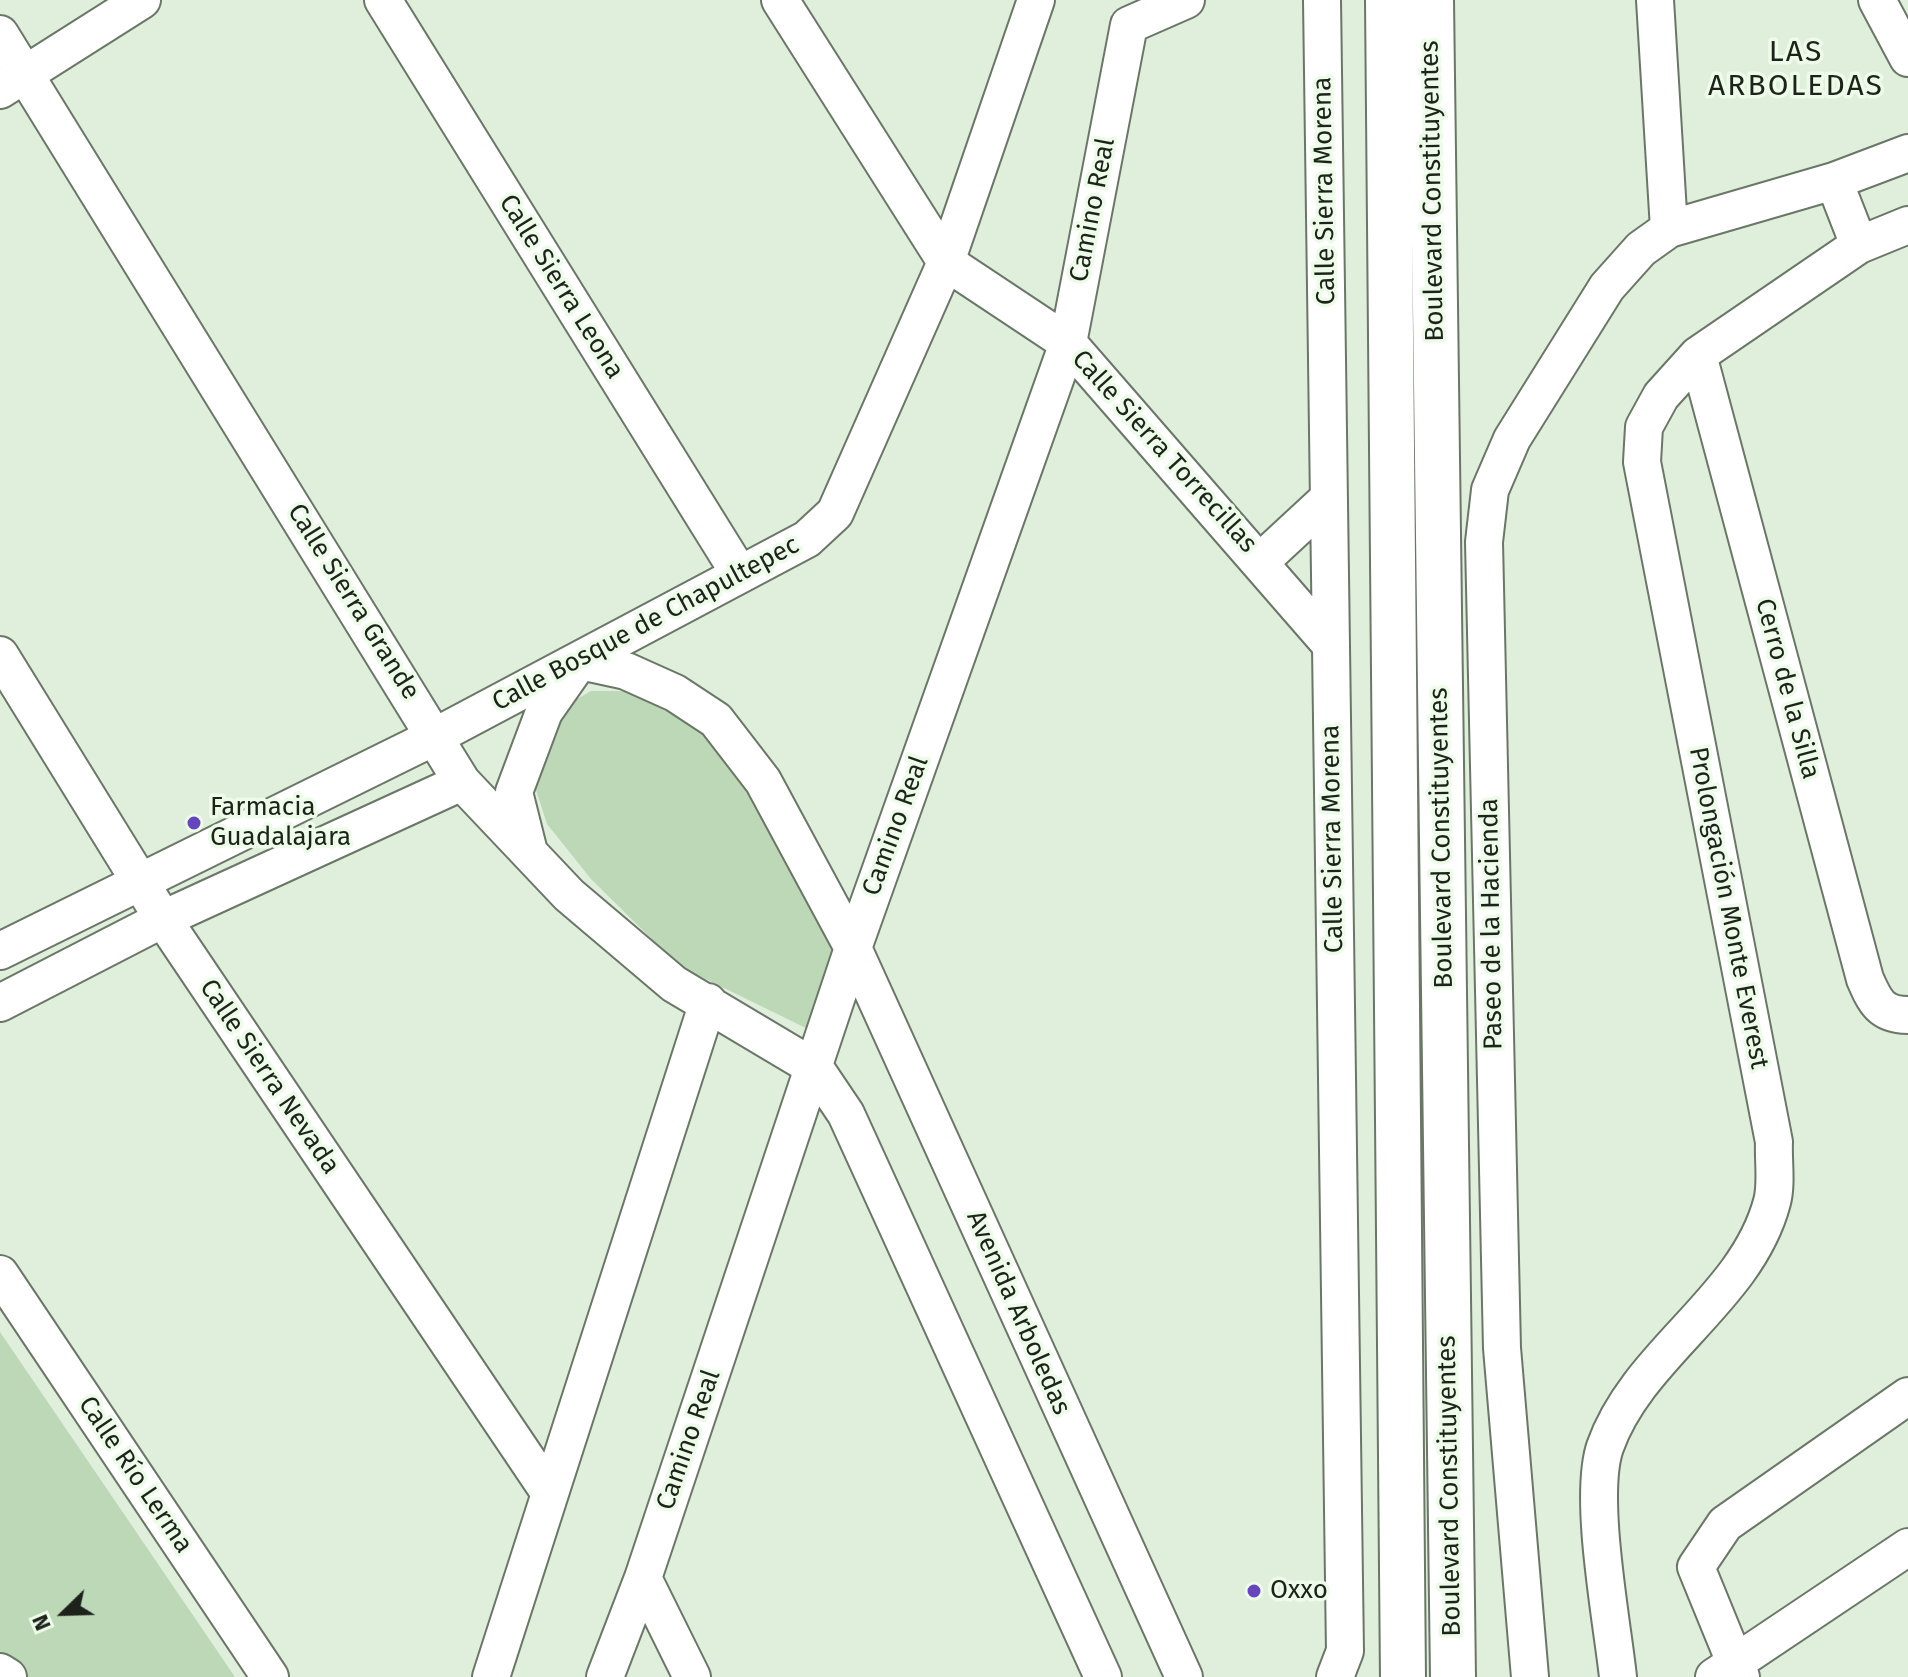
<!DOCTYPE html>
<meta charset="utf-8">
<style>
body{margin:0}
#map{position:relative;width:1908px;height:1677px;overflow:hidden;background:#dfefdc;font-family:"Fira Sans",sans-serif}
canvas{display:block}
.north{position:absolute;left:24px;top:1573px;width:80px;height:80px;-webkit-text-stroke:6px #edfce9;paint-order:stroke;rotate:247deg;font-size:22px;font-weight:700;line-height:32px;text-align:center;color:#1d221b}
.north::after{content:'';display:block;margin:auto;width:28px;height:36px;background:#1d221b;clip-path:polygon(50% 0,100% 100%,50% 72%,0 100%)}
</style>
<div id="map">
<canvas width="1908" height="1677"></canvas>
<div class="north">N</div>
</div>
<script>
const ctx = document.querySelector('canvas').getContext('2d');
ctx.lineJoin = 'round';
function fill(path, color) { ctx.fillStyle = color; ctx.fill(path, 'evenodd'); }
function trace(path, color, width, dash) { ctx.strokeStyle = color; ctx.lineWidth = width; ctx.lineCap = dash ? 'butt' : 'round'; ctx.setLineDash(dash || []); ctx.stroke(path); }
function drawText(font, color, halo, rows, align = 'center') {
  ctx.font = font + ' "Fira Sans",sans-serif'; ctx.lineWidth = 7; ctx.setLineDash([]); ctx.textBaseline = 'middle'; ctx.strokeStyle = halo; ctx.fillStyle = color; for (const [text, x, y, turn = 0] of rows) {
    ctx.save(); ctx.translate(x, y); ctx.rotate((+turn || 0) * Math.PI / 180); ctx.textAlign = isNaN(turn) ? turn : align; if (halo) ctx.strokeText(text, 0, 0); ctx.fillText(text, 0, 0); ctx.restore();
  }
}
const green = new Path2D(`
 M 591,691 C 617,691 647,689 670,702 C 726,732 803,875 840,933 L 810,1030 L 679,966 L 591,879 L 547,824 L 535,787 L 563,707 Z
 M 0,1332 L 235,1677 L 0,1677 Z`);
const minor = new Path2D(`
 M 383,0 L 739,573
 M 780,0 L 946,262 L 1068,343 L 1330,644
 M 1322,0 L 1345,1651 L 1335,1677
 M 1655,0 L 1669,229
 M 1877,0 L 1908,58
 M 0,34 L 462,782 L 569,895 L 674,984 L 815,1068 L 846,1114 L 1103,1677
 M 0,90 L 142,0
 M 1834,181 L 1859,245
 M 1698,355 L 1865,979 C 1875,1002 1881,1015 1908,1015
 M 1261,561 L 1329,498
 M 0,655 L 163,919 L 549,1492
 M 580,661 L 626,671 L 675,693 L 716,720 L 763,781 L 853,948 L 1184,1677
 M 529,852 L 514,792 L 544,712 L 577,665
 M 0,951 L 436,736 L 807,539 L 835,513 L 946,262 L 1036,0
 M 0,1003 L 163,919 L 462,782
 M 0,1274 L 270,1677
 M 643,1578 L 692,1677
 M 0,1672 L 8,1677
 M 491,1677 L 708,1002
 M 605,1677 L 643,1578 L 853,948 L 1068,343 L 1129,25 L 1186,0
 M 1530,1677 L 1502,1348 L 1484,542 L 1490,490 L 1512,439 L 1607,287 L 1641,249 L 1669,229 L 1834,181 L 1908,153
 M 1618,1677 C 1612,1621 1588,1497 1605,1447 C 1638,1353 1746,1300 1772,1202 C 1777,1184 1773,1160 1774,1142 L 1642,462 L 1644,427 L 1661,396 L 1698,355 L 1859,245 L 1908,225
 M 1714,1677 L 1908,1547
 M 1741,1677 L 1696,1567 L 1725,1524 L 1908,1396`);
const highway = new Path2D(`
 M 1388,0 L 1403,1677
 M 1431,0 L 1453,1677`);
const markers = [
 [194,823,8,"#6546bf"],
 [1254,1591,8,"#6546bf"]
];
const streetNames = [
 ["Calle Sierra Morena",1325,191,-91],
 ["Boulevard Constituyentes",1433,191,-91],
 ["Camino Real",1093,210,-79],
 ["Calle Sierra Leona",561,287,58],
 ["Calle Sierra Torrecillas",1164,452,48],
 ["Calle Sierra Grande",353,602,58],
 ["Calle Bosque de Chapultepec",646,624,-28],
 ["Cerro de la Silla",1787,689,75],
 ["Camino Real",896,826,-70],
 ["Boulevard Constituyentes",1442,838,-91],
 ["Calle Sierra Morena",1333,839,-91],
 ["Prolongación Monte Everest",1728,908,79],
 ["Paseo de la Hacienda",1492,924,-91],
 ["Calle Sierra Nevada",269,1077,56],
 ["Avenida Arboledas",1018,1313,66],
 ["Camino Real",689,1440,-71],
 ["Calle Río Lerma",135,1475,56],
 ["Boulevard Constituyentes",1450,1486,-91]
];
const poiNames = [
 ["Farmacia",210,808],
 ["Guadalajara",210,838],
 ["Oxxo",1270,1591]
];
const quarterNames = [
 ["LAS",1796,53],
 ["ARBOLEDAS",1796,87]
];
fill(green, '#bcd8b6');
trace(minor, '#6a7767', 40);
trace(highway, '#6a7767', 48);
trace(minor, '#fff', 36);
trace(highway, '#fff', 44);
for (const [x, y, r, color] of markers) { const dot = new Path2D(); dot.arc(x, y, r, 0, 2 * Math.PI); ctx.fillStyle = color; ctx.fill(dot); trace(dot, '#edfce9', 3); }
drawText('26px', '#1d221b', '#edfce9', streetNames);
drawText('26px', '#1d221b', '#edfce9', poiNames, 'left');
ctx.letterSpacing = '2px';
drawText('30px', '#1d221b', '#edfce9', quarterNames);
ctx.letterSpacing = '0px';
</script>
